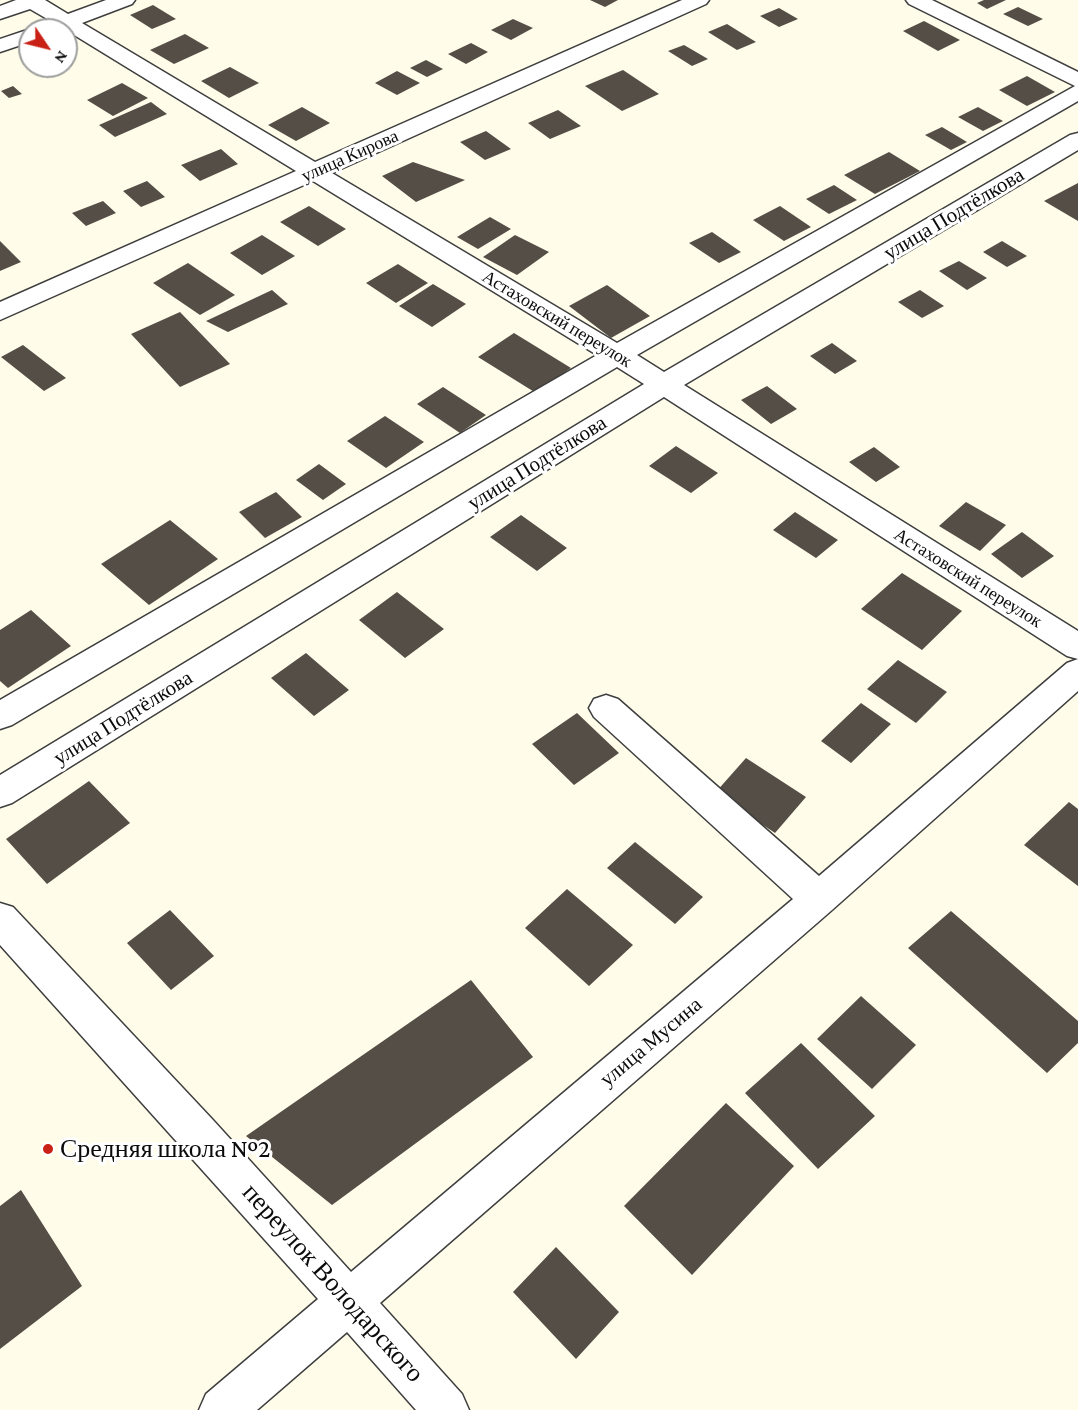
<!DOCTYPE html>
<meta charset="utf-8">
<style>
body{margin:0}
#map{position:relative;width:1078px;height:1410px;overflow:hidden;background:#fffdea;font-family:"Crimson Pro",serif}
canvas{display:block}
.north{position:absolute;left:18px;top:18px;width:60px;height:60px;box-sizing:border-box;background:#fff;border:2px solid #9d9d9d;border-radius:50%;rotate:125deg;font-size:16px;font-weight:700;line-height:24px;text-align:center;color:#0b0b0b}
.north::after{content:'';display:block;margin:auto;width:21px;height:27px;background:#c92116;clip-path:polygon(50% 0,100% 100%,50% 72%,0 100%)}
</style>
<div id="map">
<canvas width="1078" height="1410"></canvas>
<div class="north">N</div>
</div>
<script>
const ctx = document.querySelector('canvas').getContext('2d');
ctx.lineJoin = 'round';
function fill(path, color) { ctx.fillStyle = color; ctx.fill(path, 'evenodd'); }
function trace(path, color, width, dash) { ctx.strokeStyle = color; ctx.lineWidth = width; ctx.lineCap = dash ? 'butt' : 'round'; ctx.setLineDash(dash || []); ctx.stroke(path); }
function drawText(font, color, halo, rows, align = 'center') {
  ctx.font = font + ' "Crimson Pro",serif'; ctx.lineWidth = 6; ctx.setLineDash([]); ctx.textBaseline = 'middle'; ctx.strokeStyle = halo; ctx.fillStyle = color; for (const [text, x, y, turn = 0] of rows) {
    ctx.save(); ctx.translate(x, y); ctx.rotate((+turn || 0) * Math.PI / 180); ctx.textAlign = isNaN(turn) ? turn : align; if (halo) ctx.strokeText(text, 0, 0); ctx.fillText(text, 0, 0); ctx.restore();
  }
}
const building = new Path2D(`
 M 590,0 L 618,0 L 605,7 Z
 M 984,0 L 1006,0 L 987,9 L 977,3 Z
 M 153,5 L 176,19 L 152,29 L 130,15 Z
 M 1018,7 L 1043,19 L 1028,26 L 1003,14 Z
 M 779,8 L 798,19 L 779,27 L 760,16 Z
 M 513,19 L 533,28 L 511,40 L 491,30 Z
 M 924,21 L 960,40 L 938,51 L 903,31 Z
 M 727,24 L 756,42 L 737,50 L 708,32 Z
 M 185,34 L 209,48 L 174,64 L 150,50 Z
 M 471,43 L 488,52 L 466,64 L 448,54 Z
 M 684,45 L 708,59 L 692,66 L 668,51 Z
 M 426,60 L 443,69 L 427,77 L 410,68 Z
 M 230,67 L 259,83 L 229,98 L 201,81 Z
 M 623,70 L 659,94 L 622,111 L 585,86 Z
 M 397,71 L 420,83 L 397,95 L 375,83 Z
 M 1027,76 L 1055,92 L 1027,106 L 999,90 Z
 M 122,83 L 148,98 L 113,116 L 87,100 Z
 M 13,86 L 22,94 L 9,98 L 1,91 Z
 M 151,102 L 167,114 L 115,137 L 99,125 Z
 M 302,107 L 330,123 L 296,141 L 268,125 Z
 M 978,107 L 1003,121 L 983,131 L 958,117 Z
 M 558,110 L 581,126 L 550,139 L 528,123 Z
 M 942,127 L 967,142 L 951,150 L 925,135 Z
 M 486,131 L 511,149 L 485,160 L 460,142 Z
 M 221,149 L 238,164 L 200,181 L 181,165 Z
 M 889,152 L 920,171 L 875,194 L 844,175 Z
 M 413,162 L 465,180 L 416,202 L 382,176 Z
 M 147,181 L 165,197 L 141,207 L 123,191 Z
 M 1078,183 L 1078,221 L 1044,201 Z
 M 834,185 L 857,200 L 829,214 L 806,199 Z
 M 103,201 L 116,213 L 86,226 L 72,213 Z
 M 309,206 L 346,229 L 318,246 L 280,222 Z
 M 780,206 L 811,227 L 784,241 L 753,220 Z
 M 490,217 L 511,229 L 478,249 L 457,237 Z
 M 712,232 L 741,252 L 719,263 L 689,243 Z
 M 262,235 L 295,256 L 262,275 L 230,253 Z
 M 515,235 L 549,252 L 517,275 L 483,257 Z
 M 0,241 L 21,262 L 0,271 Z
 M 1002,241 L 1027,256 L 1007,267 L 983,252 Z
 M 959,261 L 987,278 L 967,290 L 939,271 Z
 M 188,263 L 235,295 L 200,315 L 153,283 Z
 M 398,264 L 428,283 L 396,303 L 366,283 Z
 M 433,284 L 466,304 L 432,327 L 399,306 Z
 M 607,285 L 650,316 L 611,338 L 569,306 Z
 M 272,290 L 288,304 L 228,332 L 206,321 Z
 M 920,290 L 944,306 L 922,318 L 898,302 Z
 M 180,312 L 230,364 L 180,387 L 131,334 Z
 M 514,333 L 571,368 L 536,393 L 478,357 Z
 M 832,343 L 857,361 L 835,374 L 810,356 Z
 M 23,345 L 66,378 L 44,391 L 1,357 Z
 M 767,386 L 797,409 L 771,424 L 741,400 Z
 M 443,387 L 486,415 L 460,433 L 417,404 Z
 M 385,416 L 424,442 L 386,468 L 347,441 Z
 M 676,446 L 718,473 L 691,493 L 649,466 Z
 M 874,447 L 900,467 L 876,482 L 849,462 Z
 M 319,464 L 346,484 L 323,500 L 296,480 Z
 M 276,492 L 302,517 L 265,538 L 239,512 Z
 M 966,502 L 1006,525 L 980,551 L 939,526 Z
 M 795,512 L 838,540 L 816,558 L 773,530 Z
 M 521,515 L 567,548 L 537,571 L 490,537 Z
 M 170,520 L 218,559 L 149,605 L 101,564 Z
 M 1022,532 L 1054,556 L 1022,578 L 991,554 Z
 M 902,573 L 962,611 L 922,650 L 861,609 Z
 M 397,592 L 444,629 L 405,658 L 359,620 Z
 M 31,610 L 71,646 L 8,688 L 0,681 L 0,630 Z
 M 306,653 L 349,690 L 314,716 L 271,678 Z
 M 898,660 L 947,692 L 916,723 L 867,689 Z
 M 861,703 L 891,724 L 851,763 L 821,741 Z
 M 577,713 L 619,753 L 574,785 L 532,744 Z
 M 746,758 L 806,797 L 775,833 L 715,793 Z
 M 89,781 L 130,823 L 47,884 L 6,839 Z
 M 1069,802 L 1078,809 L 1078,886 L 1024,845 Z
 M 635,842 L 703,897 L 675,924 L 607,868 Z
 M 567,889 L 633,945 L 589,986 L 525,928 Z
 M 170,910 L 214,956 L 171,990 L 127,943 Z
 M 951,911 L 1078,1021 L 1078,1043 L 1047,1073 L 908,948 Z
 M 471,980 L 533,1057 L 332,1205 L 246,1136 Z
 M 861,996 L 916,1045 L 872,1089 L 817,1039 Z
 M 801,1043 L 875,1116 L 818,1169 L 745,1093 Z
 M 726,1103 L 794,1166 L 692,1275 L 624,1206 Z
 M 21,1190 L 82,1286 L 0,1349 L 0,1206 Z
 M 556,1247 L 619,1312 L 576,1359 L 513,1292 Z`);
const minor = new Path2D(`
 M 16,0 L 45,0 L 68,14 L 106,0 L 135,0 L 132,4 L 82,23 L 315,162 L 682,0 L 709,0 L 706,4 L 332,173 L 617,343 L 1075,86 L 909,4 L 906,0 L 932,0 L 1078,72 L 1078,101 L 637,355 L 664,372 L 1070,135 L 1078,133 L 1078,150 L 684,385 L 1078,631 L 1078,691 L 832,910 L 380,1303 L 462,1394 L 469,1410 L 416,1410 L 347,1332 L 257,1410 L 199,1410 L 206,1394 L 318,1299 L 0,945 L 0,903 L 13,907 L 213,1120 L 351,1272 L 793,899 L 594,717 L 589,708 L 594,699 L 606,695 L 618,699 L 819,876 L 1067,663 L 1078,659 L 1067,656 L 664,397 L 12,803 L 0,807 L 0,775 L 644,384 L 617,367 L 12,725 L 0,729 L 0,700 L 597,355 L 313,181 L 0,320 L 0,302 L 296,171 L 66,30 L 43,30 L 40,27 L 49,20 L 30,9 L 0,19 L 0,6 Z
 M 30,29 L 36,30 L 30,30 L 30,42 L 0,52 L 0,39 Z`);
const markers = [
 [48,1149,6,"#c92116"]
];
const farStreetnames = [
 ["улица Кирова",350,156,-24],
 ["Астаховский переулок",557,319,31],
 ["Астаховский переулок",968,578,32]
];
const streetNames = [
 ["улица Подтёлкова",954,214,-31],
 ["улица Подтёлкова",537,463,-32],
 ["улица Подтёлкова",123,718,-32],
 ["улица Мусина",651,1042,-40]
];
const nearPoinames = [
 ["Средняя школа №2",60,1149]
];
const nearStreetnames = [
 ["переулок Володарского",333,1283,48]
];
fill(building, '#554e47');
trace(minor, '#3e3e3e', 3);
fill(minor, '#fff');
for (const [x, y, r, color] of markers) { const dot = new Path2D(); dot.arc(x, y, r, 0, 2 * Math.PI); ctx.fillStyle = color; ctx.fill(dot); trace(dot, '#fff', 2); }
drawText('18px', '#0b0b0b', '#fff', farStreetnames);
drawText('21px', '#0b0b0b', '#fff', streetNames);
drawText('26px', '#0b0b0b', '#fff', nearPoinames, 'left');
drawText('26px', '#0b0b0b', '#fff', nearStreetnames);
</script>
